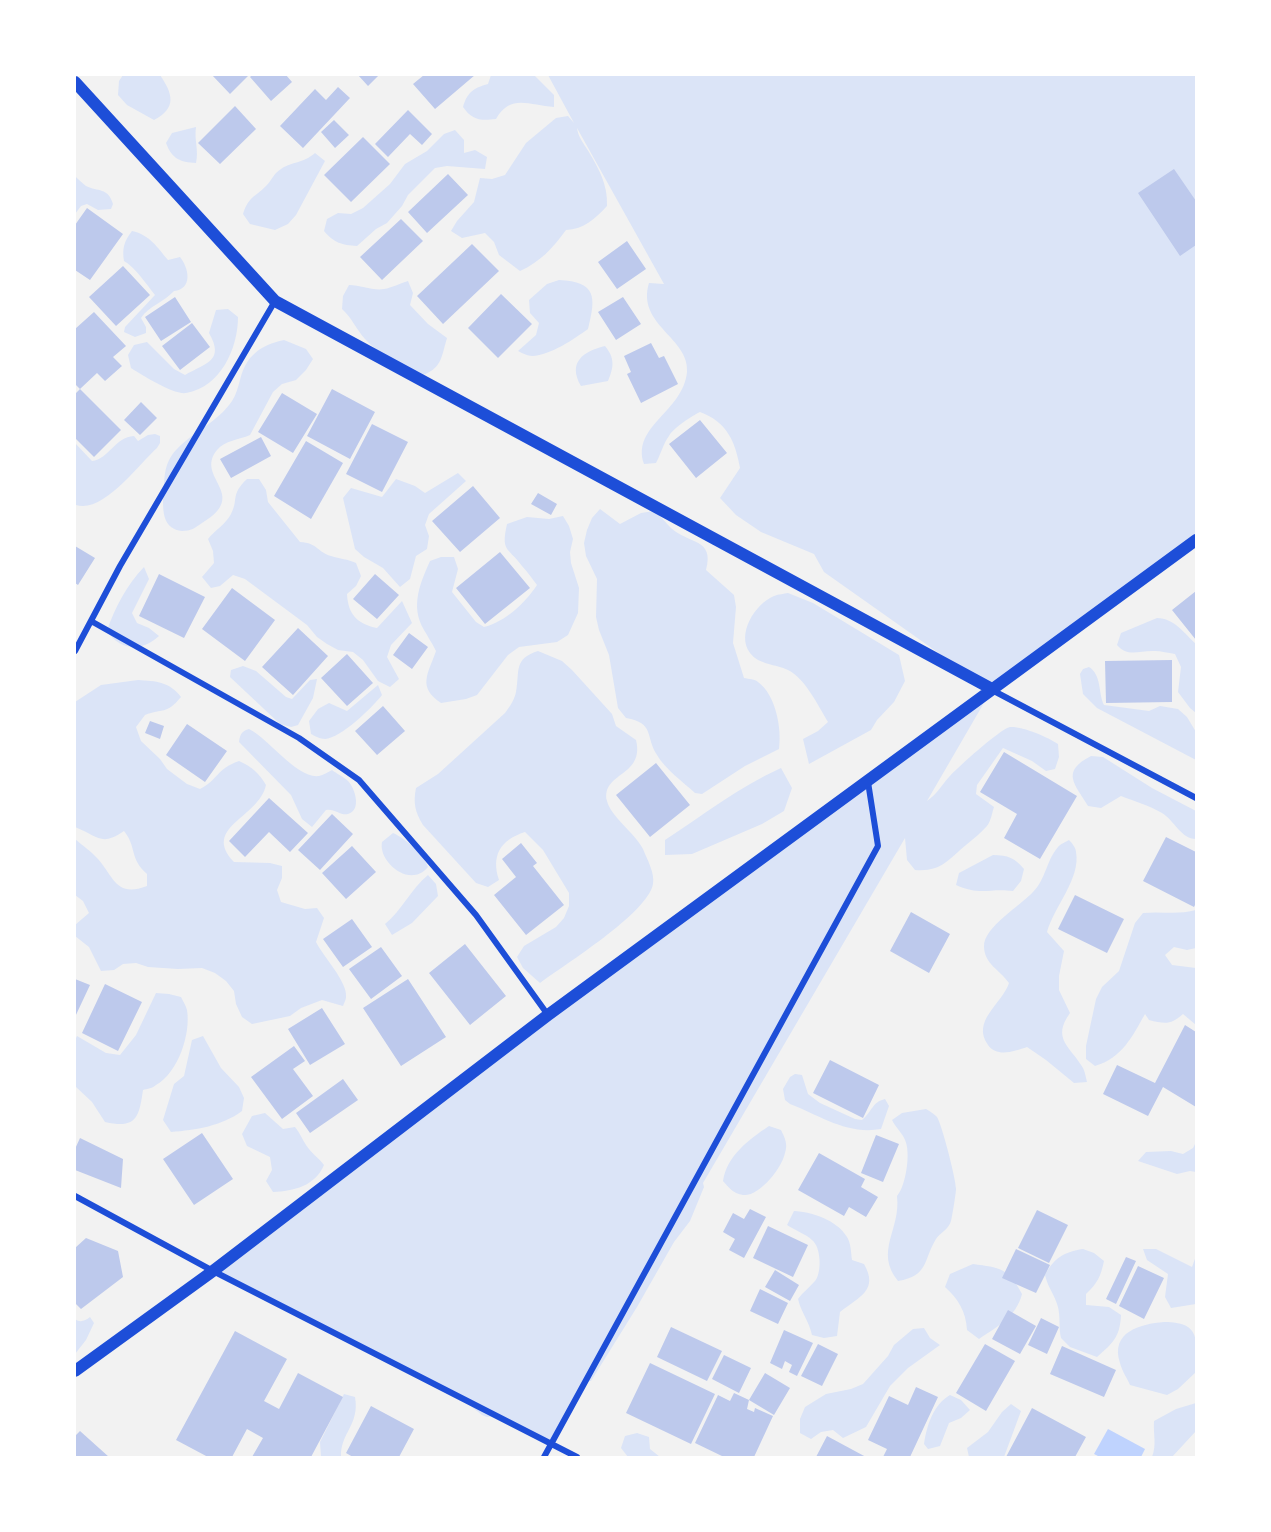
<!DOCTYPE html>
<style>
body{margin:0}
#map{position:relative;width:1271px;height:1532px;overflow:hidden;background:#f2f2f2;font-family:"Fira Sans Condensed",sans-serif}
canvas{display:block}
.frame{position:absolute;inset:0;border:76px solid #fff;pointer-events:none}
</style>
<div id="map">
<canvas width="1271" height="1532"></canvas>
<div class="frame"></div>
</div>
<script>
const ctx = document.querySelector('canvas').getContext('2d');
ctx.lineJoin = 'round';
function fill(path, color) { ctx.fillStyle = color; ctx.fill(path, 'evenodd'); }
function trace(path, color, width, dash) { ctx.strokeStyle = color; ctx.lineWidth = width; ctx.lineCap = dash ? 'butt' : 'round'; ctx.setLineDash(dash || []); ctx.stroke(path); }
const green = new Path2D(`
 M 123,75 L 160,75 C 173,94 177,108 154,120 L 127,105 L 118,95 L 119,81 Z
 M 491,75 L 534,75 L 554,95 L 554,107 C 530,106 511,93 496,119 C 480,121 472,120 463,107 C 467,93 473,88 488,84 Z
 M 548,75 L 1196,75 L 1196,540 L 992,689 L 927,801 C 936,795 941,786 949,777 C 957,768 1000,729 1010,727 C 1022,726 1048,737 1058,744 L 1059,757 L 1055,769 L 1046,771 L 1032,761 L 1003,748 L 977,785 L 976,794 L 994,807 C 992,813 991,821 987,826 C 981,833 973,839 966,845 C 948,860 941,872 915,870 L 907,860 L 905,838 L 703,1183 L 704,1187 L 690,1221 L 674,1242 L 637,1307 L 591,1381 L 587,1381 L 551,1443 L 498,1416 L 487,1417 L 482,1415 L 463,1400 L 213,1271 L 991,690 L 824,572 L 814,554 L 761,532 L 736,515 L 720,498 L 740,468 C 735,441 727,422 700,412 C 692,416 673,428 669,436 C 663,444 661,454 656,463 L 644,464 C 631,426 683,412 687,372 C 690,338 636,325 649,283 L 664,284 L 577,128 C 578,136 582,141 587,149 C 598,167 608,184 607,206 C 595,219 584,229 566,230 C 553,248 540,262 520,271 L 499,255 L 494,242 L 485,233 L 462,238 L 451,231 L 457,221 L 474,202 L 480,178 L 492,179 L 505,175 L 526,143 L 556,118 L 568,116 L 574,123 Z
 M 196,127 C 194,140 199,150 196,163 C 180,162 172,159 166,143 L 172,133 Z
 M 455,130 L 464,140 L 464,153 L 475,150 L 487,157 L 485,169 L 447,166 L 435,168 L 408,195 L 402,206 L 387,223 L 376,229 L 357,246 C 342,245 334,243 324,231 L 327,219 L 338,213 L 351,214 L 363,208 L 390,184 L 405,164 L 427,151 L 444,134 Z
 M 315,153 L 325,161 L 296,215 L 288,224 L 275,230 L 250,224 L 243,214 C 249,196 254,198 266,186 C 272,180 274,173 281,169 C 293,161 302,164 315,153 Z
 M 75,176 C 78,179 82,183 86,186 C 98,192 108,187 113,204 L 111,209 L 98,210 L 87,204 L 81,206 L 75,214 Z
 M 132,231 C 150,235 157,247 168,260 L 180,257 C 189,268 193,289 174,291 C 164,302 149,306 141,318 L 146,327 L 146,333 L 135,337 L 124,332 L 125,327 L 155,295 C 147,285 135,267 124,261 C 122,249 124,241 132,231 Z
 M 559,280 C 597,282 596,297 588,329 C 574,339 551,355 532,356 C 528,356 522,353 518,351 L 536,335 L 539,323 L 530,313 L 529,300 L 547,284 Z
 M 408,281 L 413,293 L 410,305 L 428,324 L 447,338 C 441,358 442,369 420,376 C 402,364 379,355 365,339 C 356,329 352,318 342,309 L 343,296 L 349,285 C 361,285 373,291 384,289 C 392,288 400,283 408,281 Z
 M 228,309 L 238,317 C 238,348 221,387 186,393 C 174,395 142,375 131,368 L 128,355 L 134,345 L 147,342 L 174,369 L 185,375 C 206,363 225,361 209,333 L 216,310 Z
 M 284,340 L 306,349 L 313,359 L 306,370 L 296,380 L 282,384 L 273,392 L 250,435 C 239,440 225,440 217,450 C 194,478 251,494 202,523 C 195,528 191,531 182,531 C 164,529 163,514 163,500 C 165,481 162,464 177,449 C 194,431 218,422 232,401 C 236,395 238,387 240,380 C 246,356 260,345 284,340 Z
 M 605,346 C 615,358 614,367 608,381 L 581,386 C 567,362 584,351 605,346 Z
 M 155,434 L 160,436 L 160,443 L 157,448 C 139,464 103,514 76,505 L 75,443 L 92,461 C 109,459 115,437 134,436 L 138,441 L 148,435 Z
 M 458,473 L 466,481 L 429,514 L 425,525 L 429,536 L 427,549 L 416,556 L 410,579 L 400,587 L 383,568 L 364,557 L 355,549 L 343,498 L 351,488 L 382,497 L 396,479 L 415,486 L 425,493 Z
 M 247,479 L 259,479 L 266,490 L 268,502 L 300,542 C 318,543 317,552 331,556 C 340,559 348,559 356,563 L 361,576 L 356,586 L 347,594 C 348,614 357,624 377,628 L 402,601 L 412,623 L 391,645 L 387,657 L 399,679 L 390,687 L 378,681 L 363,660 L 353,652 L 338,650 L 327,644 L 317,637 L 307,625 L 245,579 L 233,575 L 220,586 L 211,588 L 202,577 L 214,563 L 213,551 L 208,539 C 215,530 226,524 231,514 C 239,499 230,495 247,479 Z
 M 600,509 L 620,524 L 641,513 L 654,511 C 661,516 665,522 671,528 C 688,544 715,538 706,570 L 734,595 L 736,607 L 733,643 L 744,678 C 749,679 755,679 758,682 C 776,695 782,729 779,749 L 745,766 L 702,794 L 695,793 C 683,782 665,769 657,755 C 645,736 655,723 626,718 L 618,708 L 609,655 L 599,630 L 596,617 L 597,579 L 586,556 L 584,543 L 587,530 L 592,518 Z
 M 563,516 L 569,526 L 573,539 L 570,552 L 571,563 L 579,588 L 578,613 L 568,635 L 557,642 L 519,647 L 508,655 L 477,695 L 466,699 L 441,703 C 417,687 428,674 436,651 C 432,643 428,637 424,630 C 410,606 420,584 430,561 L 441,557 L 454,557 L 458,569 L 452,592 L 476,622 L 484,627 C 505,622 525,603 537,585 C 532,579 528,572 522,566 C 507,546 501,552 507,524 L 527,517 L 549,519 Z
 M 144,567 L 149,579 L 132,613 L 137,623 L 149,628 L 159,636 C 142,652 120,651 107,631 C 114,609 128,583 144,567 Z
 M 788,593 L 813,603 L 899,655 L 905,681 L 894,702 L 877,720 L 871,730 L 809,764 L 803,739 L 818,731 L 828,722 C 819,707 805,678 788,670 C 776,664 759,665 750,653 C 736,634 755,604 774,596 C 779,594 784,594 788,593 Z
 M 1157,618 C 1174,618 1185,634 1196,644 L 1196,713 L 1190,708 L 1178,692 L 1181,667 L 1175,654 C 1168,653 1161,651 1155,651 C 1140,650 1128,658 1117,645 L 1121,633 Z
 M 538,651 L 562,661 L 572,670 L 612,714 L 616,726 L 636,740 C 645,777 601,772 607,801 C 611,817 635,833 643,849 C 647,859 655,873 653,884 C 648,913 564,965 540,983 L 523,968 L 517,957 L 524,946 L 556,927 L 564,918 L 569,906 L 569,893 L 563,883 L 543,850 L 525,832 C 500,840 491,856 499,880 L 488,887 L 476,883 L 423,825 C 415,812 413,803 416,788 L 438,774 L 505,713 C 510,706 514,701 516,692 C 520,671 513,659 538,651 Z
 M 243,666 L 256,671 L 286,697 L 292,699 L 310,680 L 317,679 L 313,698 L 298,725 L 291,727 L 280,724 L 230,677 L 231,670 Z
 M 1089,667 C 1102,675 1098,693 1104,705 L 1149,711 L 1160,706 L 1178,709 L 1187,717 L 1196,732 L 1196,760 L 1097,708 L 1083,694 L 1080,674 L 1083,669 Z
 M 138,680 C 156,681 170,682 181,697 C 166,715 163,708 145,715 L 136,727 L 141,741 L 160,759 L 167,769 L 187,784 L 200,789 C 218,780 216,769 239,761 C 252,767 259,773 266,785 C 259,818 201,827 234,862 L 270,863 L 282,866 L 282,878 L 277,890 L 281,902 L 305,909 L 317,908 L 324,918 L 316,942 C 322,955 348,982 346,997 C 346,1000 344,1003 343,1006 L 322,1000 L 301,1008 L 290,1016 L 252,1024 L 242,1017 L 236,1004 L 234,991 L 226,981 L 215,973 L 202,968 L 178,969 L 148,967 L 136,963 L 123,964 L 114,970 L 101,971 L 89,947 L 75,936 L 75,925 L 89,913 L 83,901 L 75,895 L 75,839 C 83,846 91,851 98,859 C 114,877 116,898 147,886 L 147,874 C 129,858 137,847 124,831 C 101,847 98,836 75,827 L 75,702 L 101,685 Z
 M 378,685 L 382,695 C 372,708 341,738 325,739 C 320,739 315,736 311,734 L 309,721 L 318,709 L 329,703 L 347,711 Z
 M 249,729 C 268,738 297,779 319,776 C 323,775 328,772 332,770 C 337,774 344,777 348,781 C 355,788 362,810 348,814 C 341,816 334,808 326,810 L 312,827 L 302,819 L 291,795 L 239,742 C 240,734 242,731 249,729 Z
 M 1091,756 L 1103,757 L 1152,788 L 1196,811 L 1196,839 C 1181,839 1174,820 1162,813 C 1150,806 1134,801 1121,796 L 1101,808 L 1088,806 C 1075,784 1060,772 1091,756 Z
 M 781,768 L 792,788 L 784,811 L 762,824 L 692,854 L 665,855 L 665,840 C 703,815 739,787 781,768 Z
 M 393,833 C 405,838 424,855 428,867 C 410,889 378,862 382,842 Z
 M 1069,840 C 1072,843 1076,848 1076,852 C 1081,878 1054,907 1047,932 L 1064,951 L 1059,976 L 1059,990 L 1070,1013 C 1051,1039 1071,1047 1083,1068 C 1085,1072 1086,1078 1087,1082 L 1074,1083 L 1046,1060 L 1027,1047 C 1015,1051 997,1058 988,1045 C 971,1021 1002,1004 1009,983 C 1000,970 984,964 984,946 C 984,927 1020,906 1033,892 C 1046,879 1046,861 1058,847 C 1060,844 1066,842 1069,840 Z
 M 993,855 C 1008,855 1015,858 1024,869 L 1021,881 L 1013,891 C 989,888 980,896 956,885 L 959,873 Z
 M 428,875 L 436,884 L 438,896 L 412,923 L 392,935 L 385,924 C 402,910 411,889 428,875 Z
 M 1196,910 L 1196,948 L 1187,950 L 1174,947 L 1165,955 L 1172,965 L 1196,968 L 1196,1025 L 1183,1014 C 1171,1025 1165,1024 1149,1020 L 1145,1014 C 1132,1037 1122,1058 1095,1066 L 1086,1059 L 1086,1046 L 1096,999 L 1102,987 L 1119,971 L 1135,923 L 1143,913 C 1161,911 1178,915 1196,910 Z
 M 156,993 L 169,994 L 181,997 C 183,1001 186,1006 187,1010 C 191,1034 178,1073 156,1085 C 153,1088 147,1089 143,1090 C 139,1118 136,1129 105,1122 L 92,1102 L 75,1086 L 75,1040 L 77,1036 L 106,1053 L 120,1055 L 136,1035 Z
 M 203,1036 L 221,1068 L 239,1087 L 244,1098 L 242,1111 C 222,1126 196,1130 171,1132 L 163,1120 L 174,1084 L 184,1076 L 192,1040 Z
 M 795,1074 L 802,1075 L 808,1094 L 820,1103 L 855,1119 L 862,1120 C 872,1112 872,1102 885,1099 L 889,1106 L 881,1129 C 847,1135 821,1116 790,1104 L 785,1100 L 783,1089 L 790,1077 Z
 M 926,1109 C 930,1111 934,1114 937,1117 C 942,1125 956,1179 956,1189 C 956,1193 952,1218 951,1221 C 949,1229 940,1233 936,1239 C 923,1260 929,1276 898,1281 C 874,1251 901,1230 897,1196 C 906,1186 911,1152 905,1140 C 903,1134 896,1128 892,1120 L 902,1113 Z
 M 265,1113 L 283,1129 L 295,1127 C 300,1133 302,1139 306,1145 C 311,1153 319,1158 324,1165 C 315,1186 294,1191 273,1192 L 266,1181 L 272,1170 L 270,1157 L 247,1146 L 242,1134 L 252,1116 Z
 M 769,1126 L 781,1130 C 785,1138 788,1144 785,1153 C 782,1168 759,1197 743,1195 C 734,1194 728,1187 723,1181 C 727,1156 748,1140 769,1126 Z
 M 1196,1142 L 1196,1172 L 1190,1171 L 1177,1174 L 1138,1161 L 1146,1152 L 1171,1151 L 1183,1154 L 1193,1148 Z
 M 794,1211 C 812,1212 837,1220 847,1237 C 851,1243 851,1253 852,1260 L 864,1264 C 879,1290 859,1297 840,1312 L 837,1336 L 824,1338 L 812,1335 C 809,1321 801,1312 798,1299 C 803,1292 810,1287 815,1281 C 822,1272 821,1247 812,1240 C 806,1234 794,1230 787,1225 Z
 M 1083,1249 L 1094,1253 L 1104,1261 C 1101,1276 1097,1284 1086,1294 L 1086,1305 L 1109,1307 L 1121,1315 C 1120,1337 1113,1343 1097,1357 L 1070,1347 L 1061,1338 C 1059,1329 1060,1321 1059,1313 C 1058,1299 1048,1289 1045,1275 C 1054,1258 1064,1252 1083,1249 Z
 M 1143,1249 L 1156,1249 L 1192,1267 L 1196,1256 L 1196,1304 L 1171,1308 L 1165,1297 L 1168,1274 L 1147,1260 Z
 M 973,1264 C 1000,1268 1008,1267 1022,1294 C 1016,1317 998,1326 979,1339 L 967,1330 C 966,1311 958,1299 945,1287 L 950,1274 Z
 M 90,1317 L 94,1323 L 86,1340 L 75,1354 L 75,1319 C 80,1323 85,1321 90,1317 Z
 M 1164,1322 C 1203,1322 1196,1342 1196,1372 L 1178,1389 L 1167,1395 L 1130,1385 C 1127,1378 1122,1371 1120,1363 C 1110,1332 1140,1324 1164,1322 Z
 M 924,1328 L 930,1338 L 940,1345 L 908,1368 L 890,1386 L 866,1427 L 843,1438 L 833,1430 L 821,1432 L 811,1439 L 800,1433 L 800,1419 L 805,1407 L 826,1394 L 851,1389 L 863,1384 L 888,1356 L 894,1345 L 913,1329 Z
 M 344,1394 L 355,1397 C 360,1425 340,1433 341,1457 L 321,1457 L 320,1442 Z
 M 950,1395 L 961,1400 L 970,1410 L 961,1418 L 949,1423 L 940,1446 L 928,1449 L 924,1444 C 927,1425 933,1405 950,1395 Z
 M 1196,1403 L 1196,1431 L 1172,1457 L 1152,1457 C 1157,1444 1153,1435 1154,1421 L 1176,1409 Z
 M 1011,1404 L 1021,1411 L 1004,1457 L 969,1457 L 967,1448 L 988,1432 L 1002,1412 Z
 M 637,1433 L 649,1437 L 650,1449 L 660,1457 L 628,1457 L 621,1448 L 625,1436 Z`);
const water = new Path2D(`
 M 1108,1429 L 1145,1449 L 1141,1457 L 1100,1457 L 1094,1454 Z`);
const building = new Path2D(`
 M 212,75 L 249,75 L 230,94 Z
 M 252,75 L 286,75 L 292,82 L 271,101 L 250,77 Z
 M 358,75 L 379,75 L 368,86 Z
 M 424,75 L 475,75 L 435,109 L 413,84 Z
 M 338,87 L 350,98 L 303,148 L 280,126 L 315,89 L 326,100 Z
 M 235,106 L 256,129 L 220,164 L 198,143 Z
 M 408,110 L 432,134 L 422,145 L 410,134 L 388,157 L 375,144 Z
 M 334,120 L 349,135 L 335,148 L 321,132 Z
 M 363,137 L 390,164 L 351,202 L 324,175 Z
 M 1174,169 L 1196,201 L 1196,245 L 1180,256 L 1138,193 Z
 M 448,174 L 468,195 L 427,233 L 408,212 Z
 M 87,208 L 123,234 L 90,280 L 75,270 L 75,225 Z
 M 401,219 L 423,241 L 382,280 L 360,257 Z
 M 627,241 L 646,269 L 617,289 L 598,262 Z
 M 472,244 L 499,271 L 443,324 L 417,296 Z
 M 123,266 L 150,295 L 116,326 L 89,297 Z
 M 501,294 L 532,324 L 498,358 L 468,328 Z
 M 175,297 L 191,322 L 161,341 L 145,317 Z
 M 623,297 L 641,324 L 616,340 L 598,312 Z
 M 94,312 L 126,346 L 113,357 L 122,366 L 105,381 L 97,373 L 80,389 L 75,384 L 75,329 Z
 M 192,323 L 210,347 L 180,370 L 162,346 Z
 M 651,343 L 659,358 L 664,356 L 678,384 L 641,403 L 627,374 L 631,372 L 624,356 Z
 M 80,389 L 121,430 L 94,457 L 75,438 L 75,394 Z
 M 332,389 L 375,412 L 350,459 L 307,436 Z
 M 282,393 L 317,414 L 293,453 L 258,432 Z
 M 141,402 L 157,418 L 140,435 L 124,420 Z
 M 700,420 L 727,453 L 696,478 L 669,444 Z
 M 372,424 L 408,442 L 382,492 L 346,474 Z
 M 261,437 L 271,456 L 231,478 L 220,459 Z
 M 306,441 L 343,463 L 311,519 L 274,496 Z
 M 473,486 L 500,518 L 460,552 L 432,521 Z
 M 538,493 L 557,504 L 551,515 L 531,504 Z
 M 75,546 L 95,558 L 78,585 L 75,583 Z
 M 500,552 L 530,588 L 485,624 L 456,588 Z
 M 159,574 L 205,597 L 184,638 L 139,616 Z
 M 375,574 L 399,595 L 377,619 L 353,599 Z
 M 232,588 L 275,620 L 245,661 L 202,629 Z
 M 1196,591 L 1196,640 L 1172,610 Z
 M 298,628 L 328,656 L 293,695 L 262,667 Z
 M 409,633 L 428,647 L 412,669 L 393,655 Z
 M 347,654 L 373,683 L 347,706 L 321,678 Z
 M 1172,660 L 1172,702 L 1106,703 L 1105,661 Z
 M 383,706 L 405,731 L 377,755 L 355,731 Z
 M 150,721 L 164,726 L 160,739 L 145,733 Z
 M 187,724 L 227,751 L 205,782 L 166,755 Z
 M 1004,752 L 1077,796 L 1040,859 L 1004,838 L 1017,814 L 980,792 Z
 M 656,763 L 690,805 L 650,837 L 616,795 Z
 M 269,798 L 308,833 L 290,852 L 269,832 L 245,857 L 229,841 Z
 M 332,814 L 353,834 L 320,870 L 298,850 Z
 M 1166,837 L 1196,852 L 1196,903 L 1194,907 L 1143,881 Z
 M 521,843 L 537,863 L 533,866 L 564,905 L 526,935 L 494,895 L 516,877 L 502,859 Z
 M 352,846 L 376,872 L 346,899 L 322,873 Z
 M 1075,895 L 1124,919 L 1107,953 L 1058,929 Z
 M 911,912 L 950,934 L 929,973 L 890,951 Z
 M 352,919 L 372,947 L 343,967 L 323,939 Z
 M 465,944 L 506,996 L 470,1025 L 429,973 Z
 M 381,947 L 402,976 L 371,999 L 349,969 Z
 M 75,979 L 90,985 L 75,1017 Z
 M 408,979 L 446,1037 L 401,1066 L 363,1008 Z
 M 105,984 L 142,1002 L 118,1051 L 82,1033 Z
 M 322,1008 L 345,1044 L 310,1065 L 288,1029 Z
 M 1185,1025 L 1196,1032 L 1196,1107 L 1163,1087 L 1148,1116 L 1103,1094 L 1117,1065 L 1155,1083 Z
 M 294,1046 L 305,1061 L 293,1069 L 313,1096 L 282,1119 L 251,1077 Z
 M 830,1060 L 879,1085 L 863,1118 L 813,1093 Z
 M 343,1079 L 358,1100 L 310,1133 L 296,1113 Z
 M 202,1133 L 233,1179 L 194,1205 L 163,1159 Z
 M 876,1135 L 899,1144 L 883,1182 L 861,1173 Z
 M 80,1138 L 123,1159 L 121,1188 L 75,1170 L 75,1149 Z
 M 819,1153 L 865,1179 L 861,1187 L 878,1197 L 866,1217 L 849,1207 L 844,1216 L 798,1190 Z
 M 750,1209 L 766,1217 L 744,1258 L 729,1250 L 735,1239 L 723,1232 L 733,1213 L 744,1219 Z
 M 1037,1210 L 1068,1225 L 1049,1263 L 1018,1248 Z
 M 768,1226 L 808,1245 L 793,1277 L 753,1258 Z
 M 86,1238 L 118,1251 L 123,1277 L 81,1309 L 75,1303 L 75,1248 Z
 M 1016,1249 L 1050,1265 L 1036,1293 L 1002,1278 Z
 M 1126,1257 L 1136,1261 L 1116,1304 L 1106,1299 Z
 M 1138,1266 L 1164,1278 L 1144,1319 L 1119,1306 Z
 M 775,1270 L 799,1285 L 790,1301 L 765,1287 Z
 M 760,1289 L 788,1303 L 778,1324 L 750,1311 Z
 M 1008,1310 L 1036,1326 L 1020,1354 L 992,1339 Z
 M 1041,1318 L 1059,1327 L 1047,1354 L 1028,1345 Z
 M 671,1327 L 722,1351 L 707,1381 L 657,1357 Z
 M 784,1330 L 813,1343 L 797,1376 L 789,1372 L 792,1365 L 785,1361 L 782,1369 L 770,1363 Z
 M 235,1331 L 287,1359 L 264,1401 L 279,1409 L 298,1373 L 343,1397 L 311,1457 L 252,1457 L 263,1438 L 247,1429 L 232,1457 L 208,1457 L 176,1440 Z
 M 818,1344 L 838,1354 L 822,1386 L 801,1376 Z
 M 985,1344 L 1015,1361 L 986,1411 L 956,1393 Z
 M 1062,1346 L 1116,1370 L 1104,1397 L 1050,1374 Z
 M 724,1355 L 751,1368 L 739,1393 L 712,1379 Z
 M 650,1363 L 715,1394 L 691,1444 L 626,1413 Z
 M 765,1373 L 790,1388 L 774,1415 L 749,1400 Z
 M 916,1387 L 938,1397 L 910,1457 L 883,1457 L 887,1449 L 868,1440 L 889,1396 L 908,1405 Z
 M 734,1393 L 749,1400 L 747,1409 L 754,1412 L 755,1408 L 773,1416 L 754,1457 L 724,1457 L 695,1443 L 718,1395 L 730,1401 Z
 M 371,1406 L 414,1429 L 399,1457 L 353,1457 L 346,1453 Z
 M 1032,1408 L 1086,1437 L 1075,1457 L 1006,1457 Z
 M 80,1431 L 109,1457 L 75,1457 L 75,1436 Z
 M 827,1436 L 866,1457 L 816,1457 Z`);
const minor = new Path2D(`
 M 91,621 L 299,738 L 359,780 L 476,915 L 548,1015
 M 75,651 L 120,566 L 275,301
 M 992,690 L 1196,798
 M 75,1196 L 213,1271 L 577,1457
 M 544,1457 L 878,846 L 868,782`);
const secondary = new Path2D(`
 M 75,82 L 275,301 L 992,689
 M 75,1371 L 213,1271 L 548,1015 L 1196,540`);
fill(green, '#dbe4f7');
fill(water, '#bfd3fe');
fill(building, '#bdc9ec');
trace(minor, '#1d4ed8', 6);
trace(secondary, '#1d4ed8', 12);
</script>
